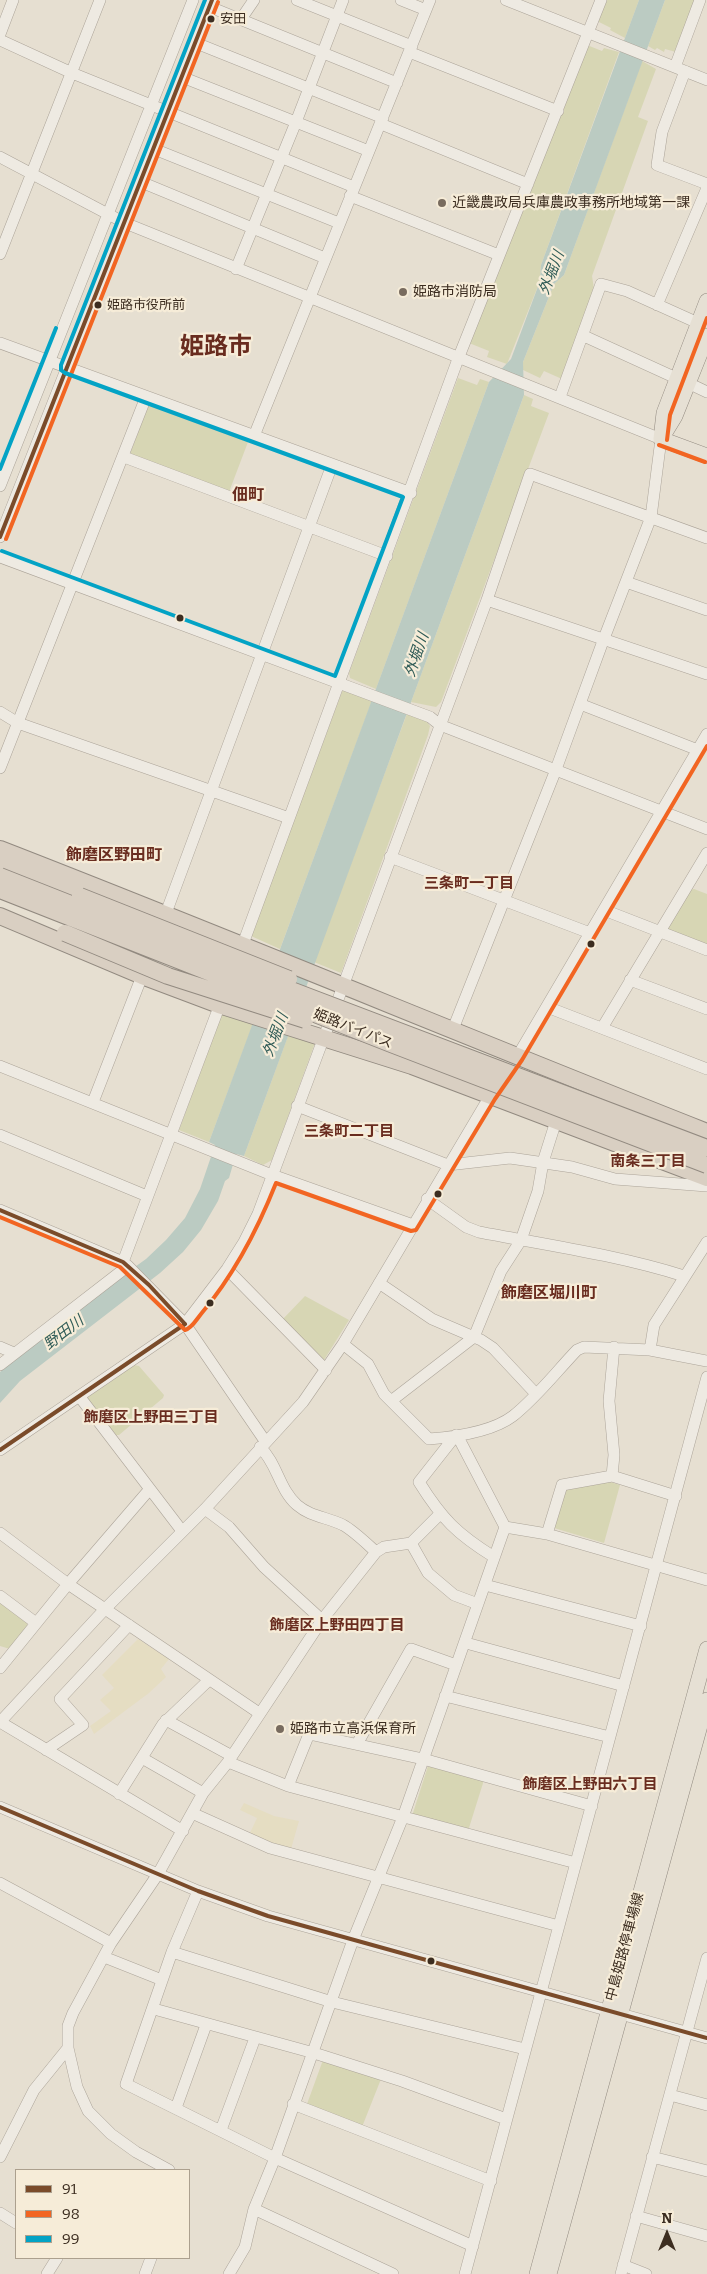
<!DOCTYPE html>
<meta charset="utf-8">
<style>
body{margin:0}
#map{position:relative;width:707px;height:2274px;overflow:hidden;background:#e6dfd1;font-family:Bitter,serif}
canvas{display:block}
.legend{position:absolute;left:15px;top:2169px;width:175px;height:90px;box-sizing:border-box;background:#f6ecd8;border:1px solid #aca08e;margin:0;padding:6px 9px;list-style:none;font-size:15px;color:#3c2d20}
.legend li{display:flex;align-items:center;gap:10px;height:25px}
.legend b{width:25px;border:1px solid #aca08e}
.north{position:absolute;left:642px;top:2209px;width:50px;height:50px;-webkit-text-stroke:4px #f6ecd8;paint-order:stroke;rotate:0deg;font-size:14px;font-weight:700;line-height:20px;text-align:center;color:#3c2d20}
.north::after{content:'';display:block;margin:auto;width:18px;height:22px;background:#3c2d20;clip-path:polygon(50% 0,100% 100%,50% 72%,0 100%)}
</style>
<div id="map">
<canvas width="707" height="2274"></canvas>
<ul class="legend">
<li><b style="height:6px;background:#7a4b2a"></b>91</li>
<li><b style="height:6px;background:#f26522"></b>98</li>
<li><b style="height:6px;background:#03a3c5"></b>99</li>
</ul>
<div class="north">N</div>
</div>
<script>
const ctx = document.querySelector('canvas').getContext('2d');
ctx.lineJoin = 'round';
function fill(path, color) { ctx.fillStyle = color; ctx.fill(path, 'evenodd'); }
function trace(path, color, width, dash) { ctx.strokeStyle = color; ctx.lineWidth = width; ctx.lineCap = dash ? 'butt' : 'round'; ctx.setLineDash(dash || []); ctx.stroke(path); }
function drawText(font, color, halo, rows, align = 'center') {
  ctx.font = font + ' Bitter,"Noto Sans JP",serif'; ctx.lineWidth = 4.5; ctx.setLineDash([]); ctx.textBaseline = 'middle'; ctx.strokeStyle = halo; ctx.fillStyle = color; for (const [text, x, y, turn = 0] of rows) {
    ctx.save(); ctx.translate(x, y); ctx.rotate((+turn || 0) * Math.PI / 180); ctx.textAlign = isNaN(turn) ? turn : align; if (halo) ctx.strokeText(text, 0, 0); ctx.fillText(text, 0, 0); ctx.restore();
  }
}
const farmland = new Path2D(`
 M 138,1639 L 169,1659 L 161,1669 L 166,1677 L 149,1693 L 94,1734 L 90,1726 L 111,1711 L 100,1700 L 114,1688 L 102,1675 Z
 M 244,1803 L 274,1816 L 299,1821 L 291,1849 L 249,1835 L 257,1818 L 240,1810 Z`);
const green = new Path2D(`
 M 605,0 L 639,0 L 625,38 L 610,30 L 611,28 L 597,21 Z
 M 665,0 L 696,0 L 676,52 L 665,49 L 664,52 L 657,48 L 655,50 L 648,46 Z
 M 587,45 L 602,51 L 604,48 L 619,52 L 541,265 L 540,281 L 507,364 L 487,357 L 489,351 L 469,343 Z
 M 642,61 L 656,69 L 638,117 L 648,121 L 592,276 L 594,289 L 562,379 L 544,371 L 540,378 L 523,370 L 523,362 L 554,284 L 564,275 Z
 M 458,378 L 477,385 L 480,379 L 489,382 L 376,689 L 350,678 L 349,673 Z
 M 524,395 L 533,399 L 531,406 L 549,413 L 441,702 L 436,707 L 411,702 Z
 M 149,404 L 248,442 L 229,492 L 130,454 Z
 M 343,689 L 373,698 L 280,949 L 251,936 Z
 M 408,711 L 423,717 L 430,726 L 428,735 L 341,973 L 314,962 Z
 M 694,889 L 707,894 L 707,945 L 669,931 L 666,926 L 689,890 Z
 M 222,1014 L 253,1024 L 209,1142 L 179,1130 Z
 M 288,1036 L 315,1043 L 272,1160 L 263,1165 L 244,1156 Z
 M 305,1296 L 349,1320 L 324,1360 L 319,1359 L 282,1320 Z
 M 134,1365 L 139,1366 L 164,1395 L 163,1398 L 119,1435 L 116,1435 L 88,1402 L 88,1397 Z
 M 604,1480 L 620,1485 L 604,1543 L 554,1528 L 566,1490 Z
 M 0,1600 L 27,1620 L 27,1626 L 10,1649 L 0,1646 Z
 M 428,1766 L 484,1780 L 468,1831 L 412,1816 Z
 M 323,2060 L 381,2079 L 362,2127 L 307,2104 Z`);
const water = new Path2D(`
 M 639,0 L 665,0 L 564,275 L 554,284 L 523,362 L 524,395 L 244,1156 L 236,1154 L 229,1178 L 225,1181 L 218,1201 L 201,1230 L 183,1252 L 160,1273 L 20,1381 L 0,1403 L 0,1372 L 51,1327 L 146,1259 L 166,1240 L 185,1218 L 200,1189 L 215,1145 L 209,1142 L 489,382 L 511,359 L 540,281 L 541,265 Z`);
const minor = new Path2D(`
 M 297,0 L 412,46
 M 401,0 L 426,10
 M 506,0 L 707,80
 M 210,7 L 397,83
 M 241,19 L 254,0
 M 0,34 L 13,0
 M 0,40 L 72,73 L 354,187
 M 196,43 L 383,118
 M 409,52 L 558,111
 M 675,67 L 700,0
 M 685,71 L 662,132 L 657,165 L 707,184
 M 182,77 L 369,151
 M 381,124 L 528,184
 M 154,149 L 339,223
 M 0,157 L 125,223 L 661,439 L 651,517 L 603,641 L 555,772 L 453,1029
 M 141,182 L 325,258
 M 350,196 L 499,255
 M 0,254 L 100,0
 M 236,269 L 296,122 L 343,0
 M 657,305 L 707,188
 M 584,336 L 676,378
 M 0,343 L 411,493
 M 688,383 L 707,392
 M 560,397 L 601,284 L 627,291 L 698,323
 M 254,436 L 430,0
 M 124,457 L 387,556
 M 0,486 L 193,0
 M 0,537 L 212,0
 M 0,557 L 430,717 L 440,725 L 707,829
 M 626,582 L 707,610
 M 487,600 L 707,674
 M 580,704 L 698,750
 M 0,712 L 18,723 L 289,818
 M 0,768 L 146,397
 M 390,857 L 590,933
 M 604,910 L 707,950
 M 166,913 L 332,465
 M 240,952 L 458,359 L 601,0
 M 630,980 L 707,1009
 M 547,1007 L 707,1069
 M 602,1028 L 707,853
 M 517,1057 L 707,734
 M 0,1066 L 272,1175 L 413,1225
 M 93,1102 L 142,976
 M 297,1106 L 448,1165 L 510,1158 L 572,1167 L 615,1179 L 707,1186
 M 0,1135 L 147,1196
 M 427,1199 L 466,1227 L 479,1232 C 547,1245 617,1255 684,1276
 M 0,1210 L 123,1262 L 128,1266 L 185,1324 L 265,1441
 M 123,1262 L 222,999
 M 227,1269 L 326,1370
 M 379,1283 L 432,1319 L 481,1340 L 493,1348 L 536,1394
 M 343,1344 L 368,1364 L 384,1394 L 429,1439 C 454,1437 492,1432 513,1416 C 537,1397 556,1372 577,1350 L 584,1347 L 650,1350 L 707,1361
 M 0,1347 L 14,1353
 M 650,1350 L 654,1325 L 707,1242
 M 0,1365 L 128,1266
 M 79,1396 L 182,1531
 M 391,1401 L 474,1337 L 501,1271 L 521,1240 L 538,1191 L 543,1162 L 556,1121
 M 456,1435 L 419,1482 C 442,1519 457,1534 494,1557
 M 260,1447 C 277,1463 279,1489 297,1505 C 311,1517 327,1517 343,1525 C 354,1531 366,1543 376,1552
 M 0,1450 L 185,1324 L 227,1269 L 244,1242 L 258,1214 L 487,600 L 530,474 L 707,538
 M 612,1476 L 614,1455 L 609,1401 L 614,1347
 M 205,1509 L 229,1527 L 264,1567 L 322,1620
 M 505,1527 L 547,1534 L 707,1580
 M 0,1533 L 68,1584 L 259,1713
 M 547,1534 L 562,1485 L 612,1476 L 676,1496
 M 411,1543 L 428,1573 L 454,1595 L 478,1604
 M 485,1585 L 641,1626
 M 0,1596 L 36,1623
 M 466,1643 L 624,1686
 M 0,1668 L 68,1584 L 149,1490
 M 445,1696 L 610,1737
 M 166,1720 L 232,1756
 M 0,1722 L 105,1609 L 205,1509 L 303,1402 L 343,1344 L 490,1096
 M 0,1722 L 183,1831
 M 357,1744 L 411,1649 L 456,1665
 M 46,1750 L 83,1725 L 60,1699 L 129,1625
 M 142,1758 L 203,1793
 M 228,1762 L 288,1786 L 576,1863
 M 288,1786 L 309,1734 L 423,1759 L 592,1806
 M 119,1794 L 163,1724 L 209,1680
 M 0,1807 L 198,1891 L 268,1916 L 707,2038
 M 192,1813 L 270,1848 L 559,1926
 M 0,1883 L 111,1943
 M 198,1891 L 172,1952 L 126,2084 L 275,2158 L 473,2246
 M 172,1952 L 332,2002 L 525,2049
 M 104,1957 L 162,1980
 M 154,2009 L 314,2053 L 402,2081 L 506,2119
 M 670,2095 L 707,2105
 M 293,2104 L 491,2181
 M 176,2108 L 206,2025
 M 221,2130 L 255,2038
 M 0,2157 L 34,2090 L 68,2048
 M 652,2157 L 707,2171
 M 169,2170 L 136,2152 L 111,2134 L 88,2111 L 77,2087 L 68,2048 L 68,2026 L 73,2013 L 111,1943 L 158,1874 L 203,1793 L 228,1762 L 322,1620 L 376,1552 L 384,1547 L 411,1543 L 440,1514
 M 254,2209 L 393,2274
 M 0,2213 L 16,2223
 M 636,2216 L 707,2236
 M 623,2265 L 646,2274
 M 47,2274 L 57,2258
 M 145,2274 L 151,2258
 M 229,2274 L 245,2247 L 254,2209 L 275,2158 L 353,1940 L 403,1817 L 505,1527 L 457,1435
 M 465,2274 L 707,1377
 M 621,2274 L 707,1958`);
const major = new Path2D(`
 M 664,434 L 675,416 L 707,336
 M 661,439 L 664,413 L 707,301
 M 661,439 L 707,456
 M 537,2274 L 707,1649
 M 549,2274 L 707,1700`);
const highway = new Path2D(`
 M 0,849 C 237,941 471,1039 707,1132
 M 0,865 L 80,896
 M 0,916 L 142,976 L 219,1005 L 412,1066 L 707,1178`);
const highwayBridge = new Path2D(`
 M 0,876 L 228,966 L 707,1148
 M 0,890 L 391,1044 L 707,1165
 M 80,896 L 289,979
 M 65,933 L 168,976 L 305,1020`);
const bus1 = new Path2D(`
 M 0,537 L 212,0
 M 0,1210 L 123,1262 L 149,1285 L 185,1324
 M 0,1450 L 185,1324
 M 0,1807 L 198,1891 L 268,1916 L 707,2038`);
const bus2 = new Path2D(`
 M 667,440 L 670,415 L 707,318
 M 659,445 L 705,462
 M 6,539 L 218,2
 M 0,1217 L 120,1267 L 185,1330 C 192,1328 196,1320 201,1314 C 234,1275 257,1231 276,1183 L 411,1231 L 416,1230 L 495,1099 L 522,1060 L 707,746`);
const bus3 = new Path2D(`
 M 0,469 L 56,328
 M 2,551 L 335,676 L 403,497 L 65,373 L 61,370 L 61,365 L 205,0`);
const markers = [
 [211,19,4.5,"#3c2d20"],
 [442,203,5,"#786b5e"],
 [403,292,5,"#786b5e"],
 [98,305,4.5,"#3c2d20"],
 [180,618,4.5,"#3c2d20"],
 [591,944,4.5,"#3c2d20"],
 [438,1194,4.5,"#3c2d20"],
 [210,1303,4.5,"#3c2d20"],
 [280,1729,5,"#786b5e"],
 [431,1961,4.5,"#3c2d20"]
];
const busNames = [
 ["安田",220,19],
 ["姫路市役所前",107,305]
];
const poiNames = [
 ["近畿農政局兵庫農政事務所地域第一課",452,203],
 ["姫路市消防局",413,292],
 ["姫路市立高浜保育所",290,1729]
];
const streetNames = [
 ["姫路バイパス",353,1029,22],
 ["中島姫路停車場線",625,1947,-75]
];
const waterNames = [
 ["外堀川",552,273,-69],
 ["外堀川",417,655,-71],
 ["外堀川",276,1035,-69],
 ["野田川",64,1333,-37]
];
const neighbourhoodNames = [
 ["三条町一丁目",469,884],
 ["三条町二丁目",349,1132],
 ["南条三丁目",648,1162],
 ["飾磨区上野田三丁目",151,1418],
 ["飾磨区上野田四丁目",337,1626],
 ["飾磨区上野田六丁目",590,1785]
];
const quarterNames = [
 ["佃町",248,496],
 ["飾磨区野田町",114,856],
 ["飾磨区堀川町",549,1294]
];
const townNames = [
 ["姫路市",216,347]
];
fill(farmland, '#e5ddc2');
fill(green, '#d7d6b4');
fill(water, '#bbcbc2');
trace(minor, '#aca499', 12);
trace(major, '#928a80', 16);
trace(highway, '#928a80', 18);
trace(minor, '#eeeae2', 11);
trace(major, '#e6e0d4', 15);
trace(highway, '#d9cfc2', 16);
trace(highwayBridge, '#928a80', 18, []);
trace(highwayBridge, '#d9cfc2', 16);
trace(bus1, '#7a4b2a', 4);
trace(bus2, '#f26522', 4);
trace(bus3, '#03a3c5', 4);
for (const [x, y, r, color] of markers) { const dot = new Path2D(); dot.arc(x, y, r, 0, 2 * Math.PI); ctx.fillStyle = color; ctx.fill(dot); trace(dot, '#f6ecd8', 2); }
drawText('13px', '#3c2d20', '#f6ecd8', busNames, 'left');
drawText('14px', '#3c2d20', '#f6ecd8', poiNames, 'left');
drawText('14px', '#3c2d20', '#f6ecd8', streetNames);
drawText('italic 15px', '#305c57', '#f6ecd8', waterNames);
drawText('bold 15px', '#692c1f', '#f6ecd8', neighbourhoodNames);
drawText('bold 16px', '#692c1f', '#f6ecd8', quarterNames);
drawText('bold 24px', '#692c1f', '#f6ecd8', townNames);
</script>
